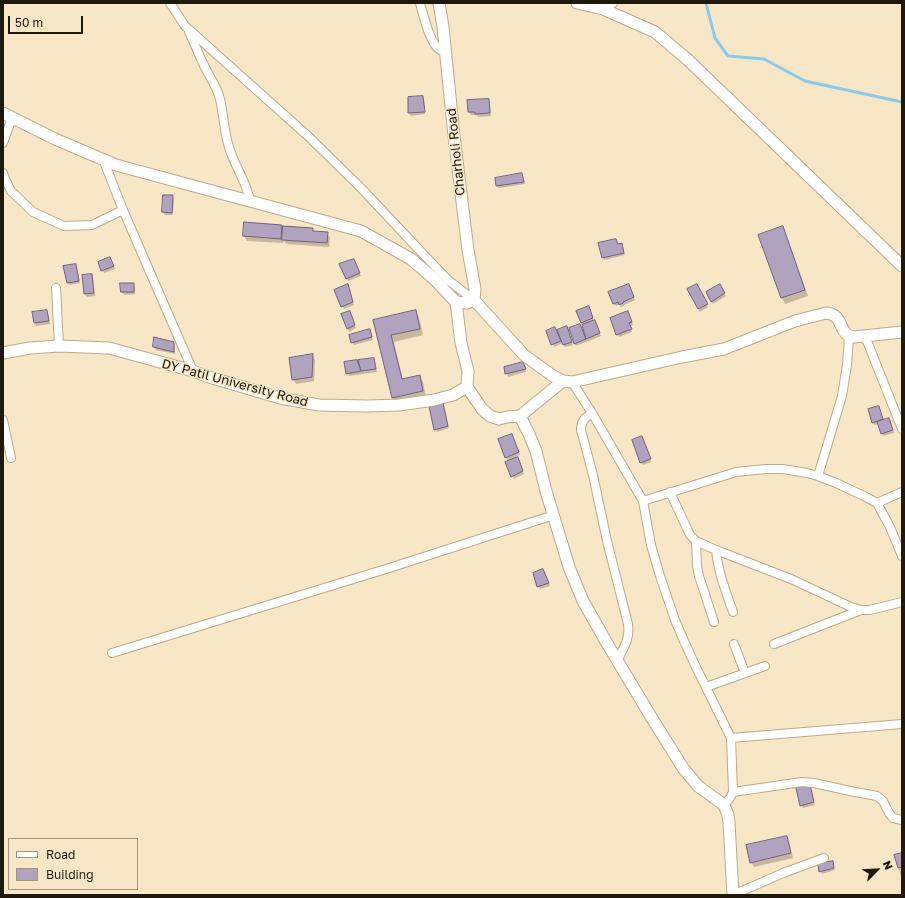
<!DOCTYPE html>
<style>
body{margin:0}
#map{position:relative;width:905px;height:898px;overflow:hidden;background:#f8e7c6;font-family:"Golos Text",sans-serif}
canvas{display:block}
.frame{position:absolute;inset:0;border:4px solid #1f190d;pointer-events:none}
.legend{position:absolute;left:8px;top:838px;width:130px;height:52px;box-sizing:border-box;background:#f8e7c6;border:1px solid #a1957c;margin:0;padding:5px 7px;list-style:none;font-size:12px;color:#1f190d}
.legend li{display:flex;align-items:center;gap:8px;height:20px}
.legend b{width:20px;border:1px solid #a1957c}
.north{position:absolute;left:857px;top:850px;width:40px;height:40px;-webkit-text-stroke:3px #f8e7c6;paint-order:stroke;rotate:66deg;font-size:11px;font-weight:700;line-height:16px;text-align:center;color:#1f190d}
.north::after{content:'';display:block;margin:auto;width:14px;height:18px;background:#1f190d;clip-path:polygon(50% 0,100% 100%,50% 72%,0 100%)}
.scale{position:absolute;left:8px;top:16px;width:75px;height:18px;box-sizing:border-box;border:2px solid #1f190d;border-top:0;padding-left:5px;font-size:12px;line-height:14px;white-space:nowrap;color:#1f190d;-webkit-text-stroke:3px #f8e7c6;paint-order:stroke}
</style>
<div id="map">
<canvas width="905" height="898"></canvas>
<div class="frame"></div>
<ul class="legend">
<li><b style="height:5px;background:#fff"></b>Road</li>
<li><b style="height:11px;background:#b1a2c0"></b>Building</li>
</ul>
<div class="north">N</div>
<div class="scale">50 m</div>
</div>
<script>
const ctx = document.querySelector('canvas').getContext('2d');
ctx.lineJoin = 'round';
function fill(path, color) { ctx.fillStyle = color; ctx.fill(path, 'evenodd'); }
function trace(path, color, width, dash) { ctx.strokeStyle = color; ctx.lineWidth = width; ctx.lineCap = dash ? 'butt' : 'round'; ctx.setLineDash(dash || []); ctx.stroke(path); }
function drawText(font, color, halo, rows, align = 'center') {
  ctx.font = font + ' "Golos Text",sans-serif'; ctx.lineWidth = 3; ctx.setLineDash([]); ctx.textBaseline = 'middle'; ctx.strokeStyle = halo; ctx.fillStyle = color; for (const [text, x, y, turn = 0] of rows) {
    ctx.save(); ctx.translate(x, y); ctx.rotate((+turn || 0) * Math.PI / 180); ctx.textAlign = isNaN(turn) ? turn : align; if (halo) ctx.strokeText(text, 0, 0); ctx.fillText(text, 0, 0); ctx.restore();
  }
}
const shadow = new Path2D(`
 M 409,97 L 422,97 L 424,99 L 425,114 L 411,116 L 409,113 Z
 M 488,100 L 490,103 L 491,116 L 478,117 L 477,115 L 471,115 L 469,112 L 468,101 Z
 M 3,123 L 6,123 L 7,126 L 3,143 Z
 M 522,174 L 523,177 L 525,184 L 499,188 L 497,186 Z
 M 172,196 L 174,198 L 173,215 L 165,215 L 163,212 Z
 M 281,226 L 284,230 L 313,229 L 314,232 L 327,233 L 330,238 L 329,247 L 286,244 L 284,240 L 283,243 L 247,241 L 244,236 Z
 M 782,227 L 786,234 L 808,296 L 785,304 L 782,298 L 759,236 Z
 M 618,245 L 621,245 L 625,255 L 604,260 L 603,258 Z
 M 112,261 L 115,269 L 104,273 L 99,262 Z
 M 355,263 L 361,276 L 348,281 L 347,278 Z
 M 75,265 L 77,268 L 80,283 L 69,285 L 68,282 Z
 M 91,275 L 93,278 L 95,296 L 87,297 L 85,294 L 83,276 Z
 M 133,284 L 135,287 L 135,294 L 124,295 L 122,292 Z
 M 719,285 L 726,296 L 713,304 L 711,301 Z
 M 697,286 L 708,307 L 700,312 L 689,290 Z
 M 349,288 L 354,305 L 344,309 L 335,290 Z
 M 630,288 L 635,300 L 624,305 L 624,306 L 621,307 L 620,304 L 616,306 L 614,304 Z
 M 590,310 L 594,322 L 596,324 L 601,336 L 576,346 L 575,344 L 584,334 L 585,333 L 577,312 Z
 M 47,311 L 48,314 L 50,324 L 36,326 L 35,323 L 33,313 Z
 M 415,311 L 419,317 L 423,335 L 394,342 L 403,380 L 419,376 L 423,382 L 426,397 L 396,404 L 393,398 L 374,321 Z
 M 628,312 L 633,325 L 630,326 L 632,332 L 619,337 L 611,318 Z
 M 343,315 L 351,315 L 356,328 L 349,332 Z
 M 568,330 L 573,345 L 565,347 L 563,343 L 554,347 L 547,331 L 559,338 L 561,337 Z
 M 370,331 L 373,340 L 354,345 L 352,342 Z
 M 155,338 L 173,343 L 175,345 L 175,354 L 156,350 L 154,347 Z
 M 313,356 L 315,360 L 314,381 L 296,384 L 293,379 Z
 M 373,359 L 375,362 L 377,372 L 349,376 L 347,373 L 357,361 L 360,368 Z
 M 524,366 L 526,372 L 508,377 L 505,368 Z
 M 443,404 L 444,407 L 449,428 L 437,432 L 435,429 Z
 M 879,407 L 884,421 L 890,422 L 894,433 L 883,436 L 879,424 L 874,425 L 873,422 Z
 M 513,438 L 520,455 L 516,456 L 524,474 L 514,479 L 508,461 L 506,457 Z
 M 643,440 L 651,462 L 643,465 L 641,462 Z
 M 545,573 L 550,586 L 540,589 L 538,586 Z
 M 811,788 L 815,805 L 803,808 L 801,805 Z
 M 786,837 L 789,842 L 793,858 L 754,867 L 751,862 Z
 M 902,854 L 902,880 L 895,855 Z
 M 832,862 L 835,870 L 822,874 L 820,871 Z`);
const stream = new Path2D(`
 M 706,3 L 715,38 L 728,56 L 764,59 L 805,81 L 902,102`);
const building = new Path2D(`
 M 423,96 L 425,112 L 408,113 L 408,97 Z
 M 489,99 L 490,113 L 475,114 L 475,112 L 468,112 L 467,100 Z
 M 522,173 L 524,182 L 496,186 L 495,178 Z
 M 163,195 L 173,195 L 172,213 L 162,212 Z
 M 244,222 L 282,225 L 281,239 L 243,236 Z
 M 283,226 L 313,228 L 313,231 L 328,232 L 327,243 L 282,240 Z
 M 783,226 L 805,290 L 781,298 L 758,235 Z
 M 616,239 L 618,244 L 622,243 L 624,253 L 602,258 L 598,243 Z
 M 110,257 L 114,266 L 101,271 L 98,262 Z
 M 354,259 L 360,273 L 346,279 L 339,264 Z
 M 76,264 L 79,281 L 67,283 L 63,266 Z
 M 92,274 L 94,293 L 84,294 L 82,275 Z
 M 120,283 L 134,283 L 134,292 L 121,292 Z
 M 348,284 L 353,302 L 341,307 L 334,290 Z
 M 629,284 L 634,297 L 623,302 L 623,303 L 619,305 L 618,302 L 613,304 L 608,292 Z
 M 697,284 L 708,304 L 698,309 L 687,289 Z
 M 720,284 L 725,293 L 711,302 L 706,292 Z
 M 589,306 L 593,318 L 581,323 L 576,311 Z
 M 47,310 L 49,321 L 34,323 L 32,312 Z
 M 416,310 L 420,329 L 391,335 L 402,379 L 420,375 L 423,391 L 392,398 L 373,320 Z
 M 350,311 L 355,325 L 347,329 L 341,314 Z
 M 628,311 L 632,322 L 629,323 L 632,329 L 616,335 L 610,318 Z
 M 595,320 L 600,333 L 586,339 L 582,325 Z
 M 580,324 L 586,339 L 574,344 L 569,328 Z
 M 567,326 L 572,342 L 563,345 L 557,330 Z
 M 555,327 L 561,341 L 551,345 L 546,331 Z
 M 370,329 L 372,337 L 351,343 L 349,335 Z
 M 154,337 L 174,342 L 174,352 L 153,347 Z
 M 313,354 L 312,377 L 292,380 L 289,358 Z
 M 374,358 L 376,369 L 361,371 L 358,360 Z
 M 357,360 L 361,371 L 346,374 L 344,362 Z
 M 523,362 L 526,369 L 505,374 L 504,367 Z
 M 443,403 L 448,426 L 434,430 L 429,406 Z
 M 879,406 L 883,419 L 872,423 L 868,409 Z
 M 889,418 L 893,430 L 881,434 L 877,422 Z
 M 512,434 L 519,452 L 505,458 L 498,439 Z
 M 642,436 L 651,459 L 640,463 L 632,440 Z
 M 518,457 L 523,471 L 511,477 L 505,462 Z
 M 543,569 L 549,583 L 537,587 L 533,573 Z
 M 810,784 L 814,802 L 800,806 L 796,788 Z
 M 787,836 L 791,853 L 750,863 L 746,845 Z
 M 902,853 L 902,867 L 898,868 L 894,855 Z
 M 833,861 L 834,868 L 819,872 L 818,864 Z`);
const street = new Path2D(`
 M 170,3 L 185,26 L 309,137 L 361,188 L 425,256 L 448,280 L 474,300
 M 420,3 C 423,14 430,44 440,50 C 442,51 444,51 446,52
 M 603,9 L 613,3
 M 189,32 C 194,42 198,53 203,63 C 208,75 217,86 220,99 C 224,116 224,136 231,153 C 237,170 247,183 250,201
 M 3,143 L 12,118
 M 103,159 L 123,210 L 193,371
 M 3,173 L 5,179 L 11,191 L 33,212 L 64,226 L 92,225 L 123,210
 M 56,288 L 59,346
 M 865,336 L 902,429
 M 572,382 L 592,413 L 643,501 L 651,545 L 660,576 L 675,620 L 684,641 L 695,665 L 731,738 L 902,724
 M 592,413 C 585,418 581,420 581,430 L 593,475 L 607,541 L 628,624 C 630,640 624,647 617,661
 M 3,420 L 11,458
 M 818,476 L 842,396 L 847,365 L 849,336
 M 670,492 L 690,535 L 696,541 L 716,550 L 791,579 L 851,607 L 861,610 L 870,610 L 902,602
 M 643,501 L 736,472 L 766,469 L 783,469 L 807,473 L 818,476 L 836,483 L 864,496 L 877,503 L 890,527 L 902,556
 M 877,503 L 902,492
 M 696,541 L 697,566 L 699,576 L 714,622
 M 716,550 C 718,572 726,592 733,612
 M 734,644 L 745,673
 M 774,644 L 861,610
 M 112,653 L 386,569 L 554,515
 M 706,687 L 765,666
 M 733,792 L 802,782 L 814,783 L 850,791 L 877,796 L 883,801 L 889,813 L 893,818 L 902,820
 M 724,805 L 730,798 L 733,792 L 731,738
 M 733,895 L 783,873 L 824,858`);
const secondary = new Path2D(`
 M 439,3 L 443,27 L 454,136 L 468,250 L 475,289 L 474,300
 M 577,3 L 603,9 L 655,32 L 687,59 L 902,266
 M 3,113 L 55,139 L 116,165 L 361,231 L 411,259 L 433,278 L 456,302 L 467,303 L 474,300
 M 474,300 L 524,355 L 553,376 L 563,381 L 572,382 L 682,357 L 724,349 L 795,321 L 826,313 C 845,314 837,335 854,337 L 902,332
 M 456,302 L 461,343 L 468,371 L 467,387 L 482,409 L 490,416 L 499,419 L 507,417 L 520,416
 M 3,353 L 30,348 L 59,346 L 109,348 L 193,371 L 209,377 L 280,398 L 319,405 L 368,406 L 399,405 L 434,400 L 453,395 L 467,387
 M 563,381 L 520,416 L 529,434 L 536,451 L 546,491 L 569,567 L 583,601 L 608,645 L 650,715 L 683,768 L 698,786 L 724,805 L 728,815 L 729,823 L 733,895`);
const streetNames = [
 ["Charholi Road",456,152,-96],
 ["DY Patil University Road",235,383,15]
];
fill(shadow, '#0003');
trace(stream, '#89cbeb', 3);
fill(building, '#b1a2c0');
trace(building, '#71627e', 1);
trace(street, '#bcab8c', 10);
trace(secondary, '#bcab8c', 13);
trace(street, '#fff', 8);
trace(secondary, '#fff', 11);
drawText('13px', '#1f190d', '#f8e7c6', streetNames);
</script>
